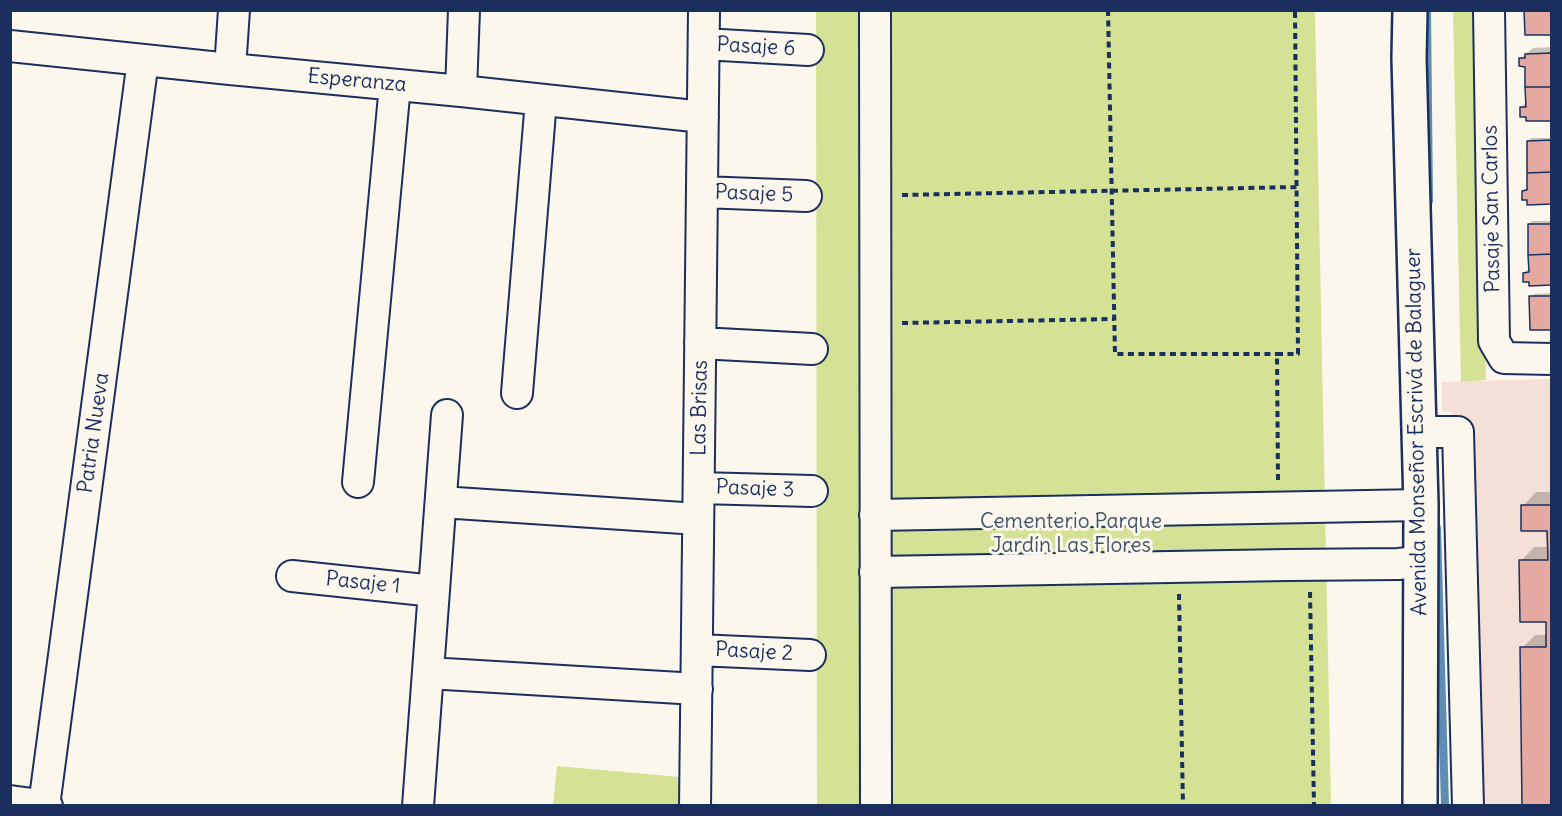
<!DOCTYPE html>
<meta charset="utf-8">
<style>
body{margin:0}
#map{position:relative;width:1562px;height:816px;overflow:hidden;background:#fbf7ec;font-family:Delius,sans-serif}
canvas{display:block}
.frame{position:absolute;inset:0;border:12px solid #1b2f5e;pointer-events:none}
</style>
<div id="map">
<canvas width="1562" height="816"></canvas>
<div class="frame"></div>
</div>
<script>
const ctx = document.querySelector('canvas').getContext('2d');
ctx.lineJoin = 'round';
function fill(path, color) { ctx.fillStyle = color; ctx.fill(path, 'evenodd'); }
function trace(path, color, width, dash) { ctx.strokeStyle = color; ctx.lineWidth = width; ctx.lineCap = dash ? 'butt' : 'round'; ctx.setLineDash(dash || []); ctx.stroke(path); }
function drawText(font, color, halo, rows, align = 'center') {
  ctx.font = font + ' Delius,sans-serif'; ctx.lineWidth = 6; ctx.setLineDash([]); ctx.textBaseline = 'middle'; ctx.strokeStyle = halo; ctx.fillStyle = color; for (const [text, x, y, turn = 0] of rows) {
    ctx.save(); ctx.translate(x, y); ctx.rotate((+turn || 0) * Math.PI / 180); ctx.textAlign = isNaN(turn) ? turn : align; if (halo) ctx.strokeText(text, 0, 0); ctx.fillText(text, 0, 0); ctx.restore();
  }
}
const built = new Path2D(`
 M 1551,379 L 1551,805 L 1457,805 L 1442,445 L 1451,444 L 1452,412 L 1442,411 L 1442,382 Z`);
const green = new Path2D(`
 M 816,11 L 1315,11 L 1331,805 L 817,805 Z
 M 1453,11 L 1477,11 L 1486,380 L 1461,382 Z
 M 557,766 L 680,777 L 679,805 L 553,806 Z`);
const shadow = new Path2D(`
 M 1552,47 L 1552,119 L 1521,107 L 1527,101 L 1527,65 L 1521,58 L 1533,48 Z
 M 1531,138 L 1552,138 L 1552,203 L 1523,191 L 1526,188 L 1529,188 L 1528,141 Z
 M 1532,221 L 1552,221 L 1552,284 L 1524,273 L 1530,267 L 1529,224 Z
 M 1552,293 L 1552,328 L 1531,297 L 1534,294 Z
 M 1536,492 L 1552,492 L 1552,806 L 1522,648 L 1535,635 L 1548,635 L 1547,621 L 1521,561 L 1534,547 L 1549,547 L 1549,530 L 1523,506 Z`);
const stream = new Path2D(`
 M 1427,10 L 1429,201
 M 1437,528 L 1445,806`);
const building = new Path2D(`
 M 1524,10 L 1552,10 L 1552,35 L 1525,35 Z
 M 1552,53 L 1552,87 L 1525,87 L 1525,67 L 1519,66 L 1519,58 L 1525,58 L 1525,54 Z
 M 1525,87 L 1552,87 L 1552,121 L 1526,121 L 1526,117 L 1520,117 L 1520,107 L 1526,107 Z
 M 1552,140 L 1552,172 L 1527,173 L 1527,141 Z
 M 1552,172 L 1552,204 L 1527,205 L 1527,200 L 1522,200 L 1522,191 L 1527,190 L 1527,173 Z
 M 1528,224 L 1552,224 L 1552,254 L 1528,255 Z
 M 1552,254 L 1552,285 L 1529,286 L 1529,282 L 1523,282 L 1523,273 L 1529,272 L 1528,255 Z
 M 1529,296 L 1552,296 L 1552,330 L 1530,330 Z
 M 1521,505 L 1552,505 L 1552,806 L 1522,806 L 1520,647 L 1546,647 L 1546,622 L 1520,622 L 1519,560 L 1548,560 L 1547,531 L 1521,531 Z`);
const path = new Path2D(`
 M 1108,10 L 1115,354 L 1277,354
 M 902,195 L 1297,187
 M 902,323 L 1114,319
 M 1278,480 L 1277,354 L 1298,354 L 1295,10
 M 1310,592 L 1314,806
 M 1179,594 L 1183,806`);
const minor = new Path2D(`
 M 875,10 L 876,806
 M 1489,10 L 1494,341 L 1504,358 L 1552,359
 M 704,44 L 808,50
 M 10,46 L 230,69 L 461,91 L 703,117
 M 230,69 L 234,10
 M 461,91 L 464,10
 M 702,192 L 806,196
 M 700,343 L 812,349
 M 517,393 L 541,100
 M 1418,432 L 1458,432 L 1468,806
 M 358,482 L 395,85
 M 699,488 L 812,491
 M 441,502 L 698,519
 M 875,515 L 1421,505
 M 875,572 L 1288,565 L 1398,564 L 1421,562
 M 292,576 L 434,591
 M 697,650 L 810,655
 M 428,673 L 697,689
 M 10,801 L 47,806
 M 44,806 L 143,60
 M 418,806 L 447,415
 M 695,806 L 704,10`);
const major = new Path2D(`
 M 1410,10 L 1409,58 L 1421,505 L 1420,806`);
const streetNames = [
 ["Pasaje 6",756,47,3],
 ["Esperanza",357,81,5],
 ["Pasaje 5",754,194,2],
 ["Pasaje San Carlos",1492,209,-91],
 ["Las Brisas",700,408,-89],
 ["Avenida Monseñor Escrivá de Balaguer",1417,432,-91],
 ["Patria Nueva",94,433,-82],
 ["Pasaje 3",755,489,2],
 ["Pasaje 1",363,583,6],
 ["Pasaje 2",754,652,3]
];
const parkNames = [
 ["Cementerio Parque",1071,522],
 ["Jardín Las Flores",1071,546]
];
fill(built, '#f4e0d6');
fill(green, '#d5e295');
fill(shadow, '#0003');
trace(stream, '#5f8cb4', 8);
fill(building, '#e4aaa2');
trace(building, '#1b2f5e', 1.5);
trace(minor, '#1b2f5e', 34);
trace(major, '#1b2f5e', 38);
trace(path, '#1b2f5e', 4, [6, 4.5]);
trace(minor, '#fbf7ec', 30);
trace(major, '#fbf7ec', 33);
drawText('21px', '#1b2f5e', '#fbf7ec', streetNames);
drawText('21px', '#405369', '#fbf7ec', parkNames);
</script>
